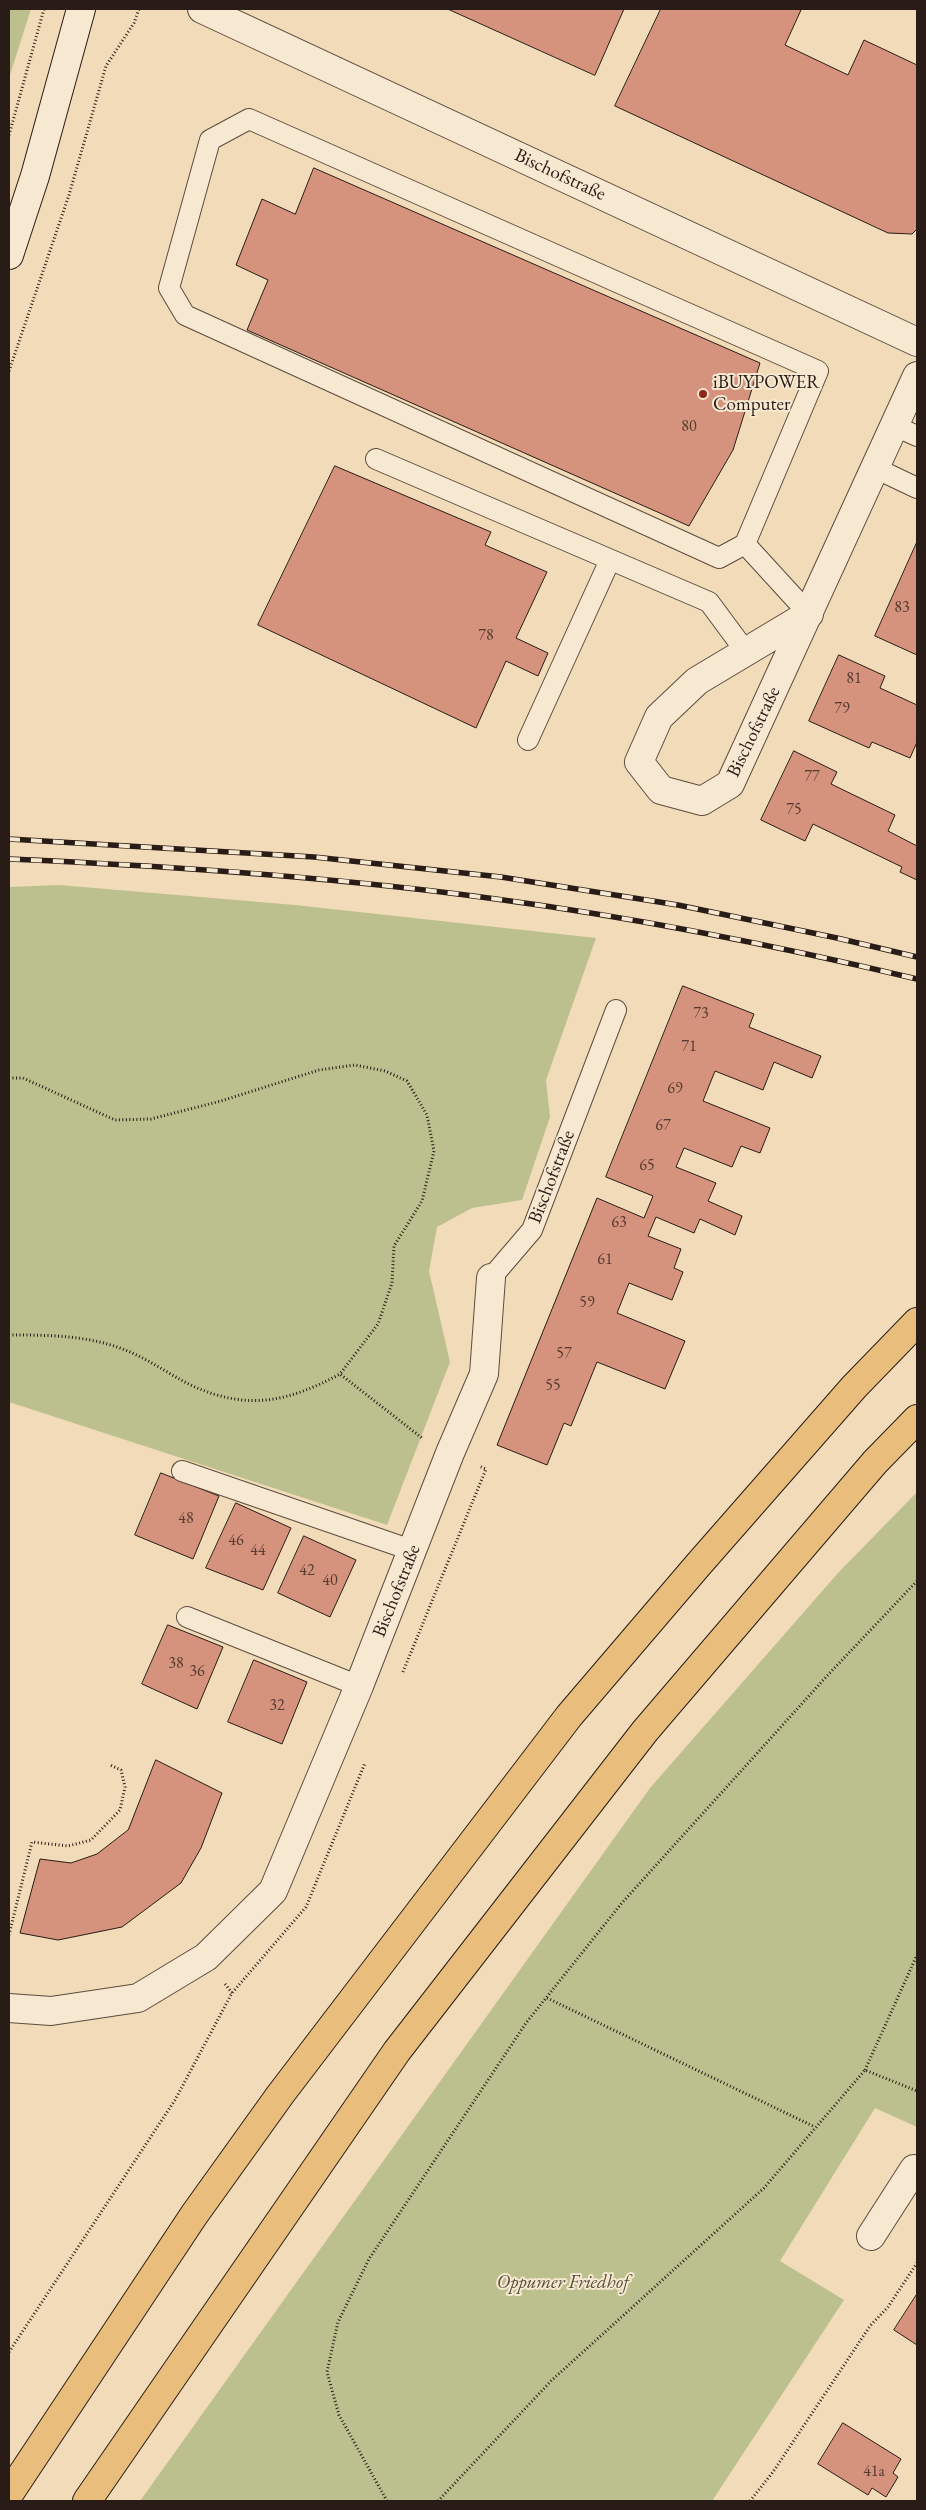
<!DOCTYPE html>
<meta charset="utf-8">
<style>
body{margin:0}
#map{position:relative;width:926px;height:2510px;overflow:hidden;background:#f2dbb8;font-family:"EB Garamond",serif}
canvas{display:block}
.frame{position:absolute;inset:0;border:10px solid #291c16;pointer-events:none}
</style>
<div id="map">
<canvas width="926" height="2510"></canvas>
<div class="frame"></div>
</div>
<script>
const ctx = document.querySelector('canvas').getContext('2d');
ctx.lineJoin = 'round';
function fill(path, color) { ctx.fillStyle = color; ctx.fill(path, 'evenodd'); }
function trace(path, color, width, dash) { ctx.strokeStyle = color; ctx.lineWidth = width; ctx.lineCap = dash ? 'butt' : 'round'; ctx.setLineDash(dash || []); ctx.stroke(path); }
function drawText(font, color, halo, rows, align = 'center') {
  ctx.font = font + ' "EB Garamond",serif'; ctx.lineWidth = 4; ctx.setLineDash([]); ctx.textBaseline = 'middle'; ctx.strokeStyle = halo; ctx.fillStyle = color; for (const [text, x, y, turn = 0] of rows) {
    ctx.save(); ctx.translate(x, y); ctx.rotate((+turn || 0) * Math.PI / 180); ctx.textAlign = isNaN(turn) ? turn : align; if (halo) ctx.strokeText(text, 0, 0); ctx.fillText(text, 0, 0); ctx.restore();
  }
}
const green = new Path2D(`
 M 9,9 L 31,9 L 9,78 Z
 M 59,885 L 295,905 L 596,938 L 546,1080 L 550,1117 L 522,1200 L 472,1208 L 437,1227 L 429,1271 L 450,1362 L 387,1525 L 9,1402 L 9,887 Z
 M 917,1492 L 917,2127 L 875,2108 L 780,2261 L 844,2300 L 712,2501 L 140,2501 L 650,1788 L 838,1573 Z`);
const building = new Path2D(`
 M 448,9 L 624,9 L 595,75 Z
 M 661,9 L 797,9 L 801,10 L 785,45 L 848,75 L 864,40 L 917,65 L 917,229 L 912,234 L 888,233 L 615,106 Z
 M 314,168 L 760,363 L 733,450 L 689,526 L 247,330 L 268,280 L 236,265 L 262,199 L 295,214 Z
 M 335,466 L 491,532 L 485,545 L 547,572 L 516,638 L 548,653 L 538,676 L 506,661 L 476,728 L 258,625 Z
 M 917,542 L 917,655 L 875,636 Z
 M 839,655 L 885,676 L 880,688 L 917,705 L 917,742 L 910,758 L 872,742 L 869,748 L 809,721 Z
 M 794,751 L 837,772 L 831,784 L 895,815 L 888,831 L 917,846 L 917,880 L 900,872 L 902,867 L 813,824 L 805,841 L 761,820 Z
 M 683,986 L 754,1014 L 749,1027 L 821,1056 L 812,1078 L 774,1062 L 763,1090 L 715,1071 L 703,1101 L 770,1128 L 760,1153 L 741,1146 L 732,1167 L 684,1148 L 676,1167 L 716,1183 L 708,1201 L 742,1216 L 735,1235 L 700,1219 L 694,1233 L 656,1217 L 648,1236 L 681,1249 L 674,1268 L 683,1272 L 672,1300 L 629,1283 L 617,1313 L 685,1341 L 665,1389 L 597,1362 L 571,1426 L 564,1423 L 547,1465 L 497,1445 L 597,1198 L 644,1218 L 653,1196 L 606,1177 Z
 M 161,1473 L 219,1496 L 193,1559 L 135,1535 Z
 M 236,1503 L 291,1528 L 263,1590 L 206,1568 Z
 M 304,1536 L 356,1560 L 330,1617 L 278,1593 Z
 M 168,1625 L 223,1647 L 197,1709 L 142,1684 Z
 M 254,1660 L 307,1682 L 282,1744 L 228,1722 Z
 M 156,1760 L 222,1793 L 201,1848 L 181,1883 L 122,1927 L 58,1940 L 20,1933 L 40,1859 L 71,1863 L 97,1854 L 128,1830 Z
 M 917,2294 L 917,2345 L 894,2330 Z
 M 843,2423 L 901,2459 L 893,2473 L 898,2477 L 886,2497 L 872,2488 L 868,2495 L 818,2464 Z`);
const path = new Path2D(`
 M 9,135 L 44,9
 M 9,371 L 69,195 L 106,66 L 134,23 L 139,9
 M 9,1078 L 23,1078 L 115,1120 L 151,1119 L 221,1101 L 319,1070 L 355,1065 L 385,1071 L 407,1081 L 427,1115 L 434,1151 L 422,1201 L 394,1246 L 392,1283 L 378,1324 L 340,1374 L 422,1438
 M 9,1335 C 48,1335 88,1335 125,1350 C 149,1359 171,1376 195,1387 C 250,1411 290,1401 340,1374
 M 403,1672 L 486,1469 L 479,1466
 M 9,1935 L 32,1842 L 68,1846 L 91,1840 L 120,1810 L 125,1787 L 121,1770 L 110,1765
 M 225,1984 L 232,1993
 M 547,1998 L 815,2127
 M 865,2070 L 917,1955
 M 9,2352 L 175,2100 L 232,1993 L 306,1907 L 365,1763
 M 387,2501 L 339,2415 L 327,2372 L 338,2322 L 369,2259 L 526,2023 L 621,1904 L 826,1677 L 917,1581
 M 438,2501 L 552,2380 L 764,2188 L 865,2070 L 917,2091
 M 750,2501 L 773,2472 L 870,2326 L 888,2307 L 917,2263`);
const service = new Path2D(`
 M 895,426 L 917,436
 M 376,459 L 709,602 L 746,652
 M 875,468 L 917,488
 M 745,544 L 719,558 L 185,315 L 169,288 L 210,140 L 249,119 L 818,371 L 745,544 L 809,614
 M 528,740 L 610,560
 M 491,1278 L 532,1230 L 616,1010
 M 182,1471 L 414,1551
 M 187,1617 L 359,1686`);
const minor = new Path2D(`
 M 202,9 L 917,342
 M 809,614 L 697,681 L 659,717 L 639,762 L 661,790 L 702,801 L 730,784 L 917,376
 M 9,2008 L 51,2011 L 138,1998 L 206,1957 L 273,1891 L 359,1686 L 450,1453 L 484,1374 L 491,1278
 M 871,2236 L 914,2169 L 917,2170`);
const secondary = new Path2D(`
 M 9,255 L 35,176 L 81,9`);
const motorway = new Path2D(`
 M 9,2494 L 194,2215 L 280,2095 L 569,1716 L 698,1565 L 854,1387 L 917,1322
 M 87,2501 L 397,2051 L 645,1731 L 875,1462 L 917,1419`);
const rail = new Path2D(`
 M 9,839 L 314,857 L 501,877 L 678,905 L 837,938 L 917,957
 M 9,859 C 171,866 335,877 496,899 C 638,918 778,946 917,979`);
const markers = [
 [703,394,5,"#8f2418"]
];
const numberNames = [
 ["80",689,427],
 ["83",902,608],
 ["78",486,636],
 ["81",854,679],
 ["79",842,709],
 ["77",812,777],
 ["75",794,810],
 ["73",701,1014],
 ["71",689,1047],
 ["69",675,1089],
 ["67",663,1126],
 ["65",647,1166],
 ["63",619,1223],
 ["61",605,1260],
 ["59",587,1303],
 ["57",564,1354],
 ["55",553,1386],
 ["48",186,1519],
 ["46",236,1541],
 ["44",258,1551],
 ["42",307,1571],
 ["40",330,1581],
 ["38",176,1664],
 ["36",197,1672],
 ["32",277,1706],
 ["41a",874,2472]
];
const streetNames = [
 ["Bischofstraße",560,175,25],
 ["Bischofstraße",754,732,-64],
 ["Bischofstraße",552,1177,-69],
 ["Bischofstraße",397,1591,-68]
];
const poiNames = [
 ["iBUYPOWER",713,383],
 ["Computer",713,405]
];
const parkNames = [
 ["Oppumer Friedhof",563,2283]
];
fill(green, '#bcc08e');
fill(building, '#d5927c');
trace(building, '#291c16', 1);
trace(service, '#5b4c3e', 22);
trace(minor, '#5b4c3e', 30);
trace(secondary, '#291c16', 30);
trace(motorway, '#291c16', 30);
trace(path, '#291c16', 3, [1, 2.5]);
trace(service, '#f7e8d1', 20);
trace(minor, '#f7e8d1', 28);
trace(secondary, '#f7e8d1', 28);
trace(motorway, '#e9be7c', 28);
trace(rail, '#291c16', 5.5);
trace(rail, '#f7e8d1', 4, [11]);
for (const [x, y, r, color] of markers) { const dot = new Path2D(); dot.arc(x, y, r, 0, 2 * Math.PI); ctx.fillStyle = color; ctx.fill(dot); trace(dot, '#f7e8d1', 2); }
drawText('16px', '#543a30', null, numberNames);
drawText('19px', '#291c16', '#f7e8d1', streetNames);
drawText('19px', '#291c16', '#f7e8d1', poiNames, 'left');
drawText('italic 19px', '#554d3a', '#f7e8d1', parkNames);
</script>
